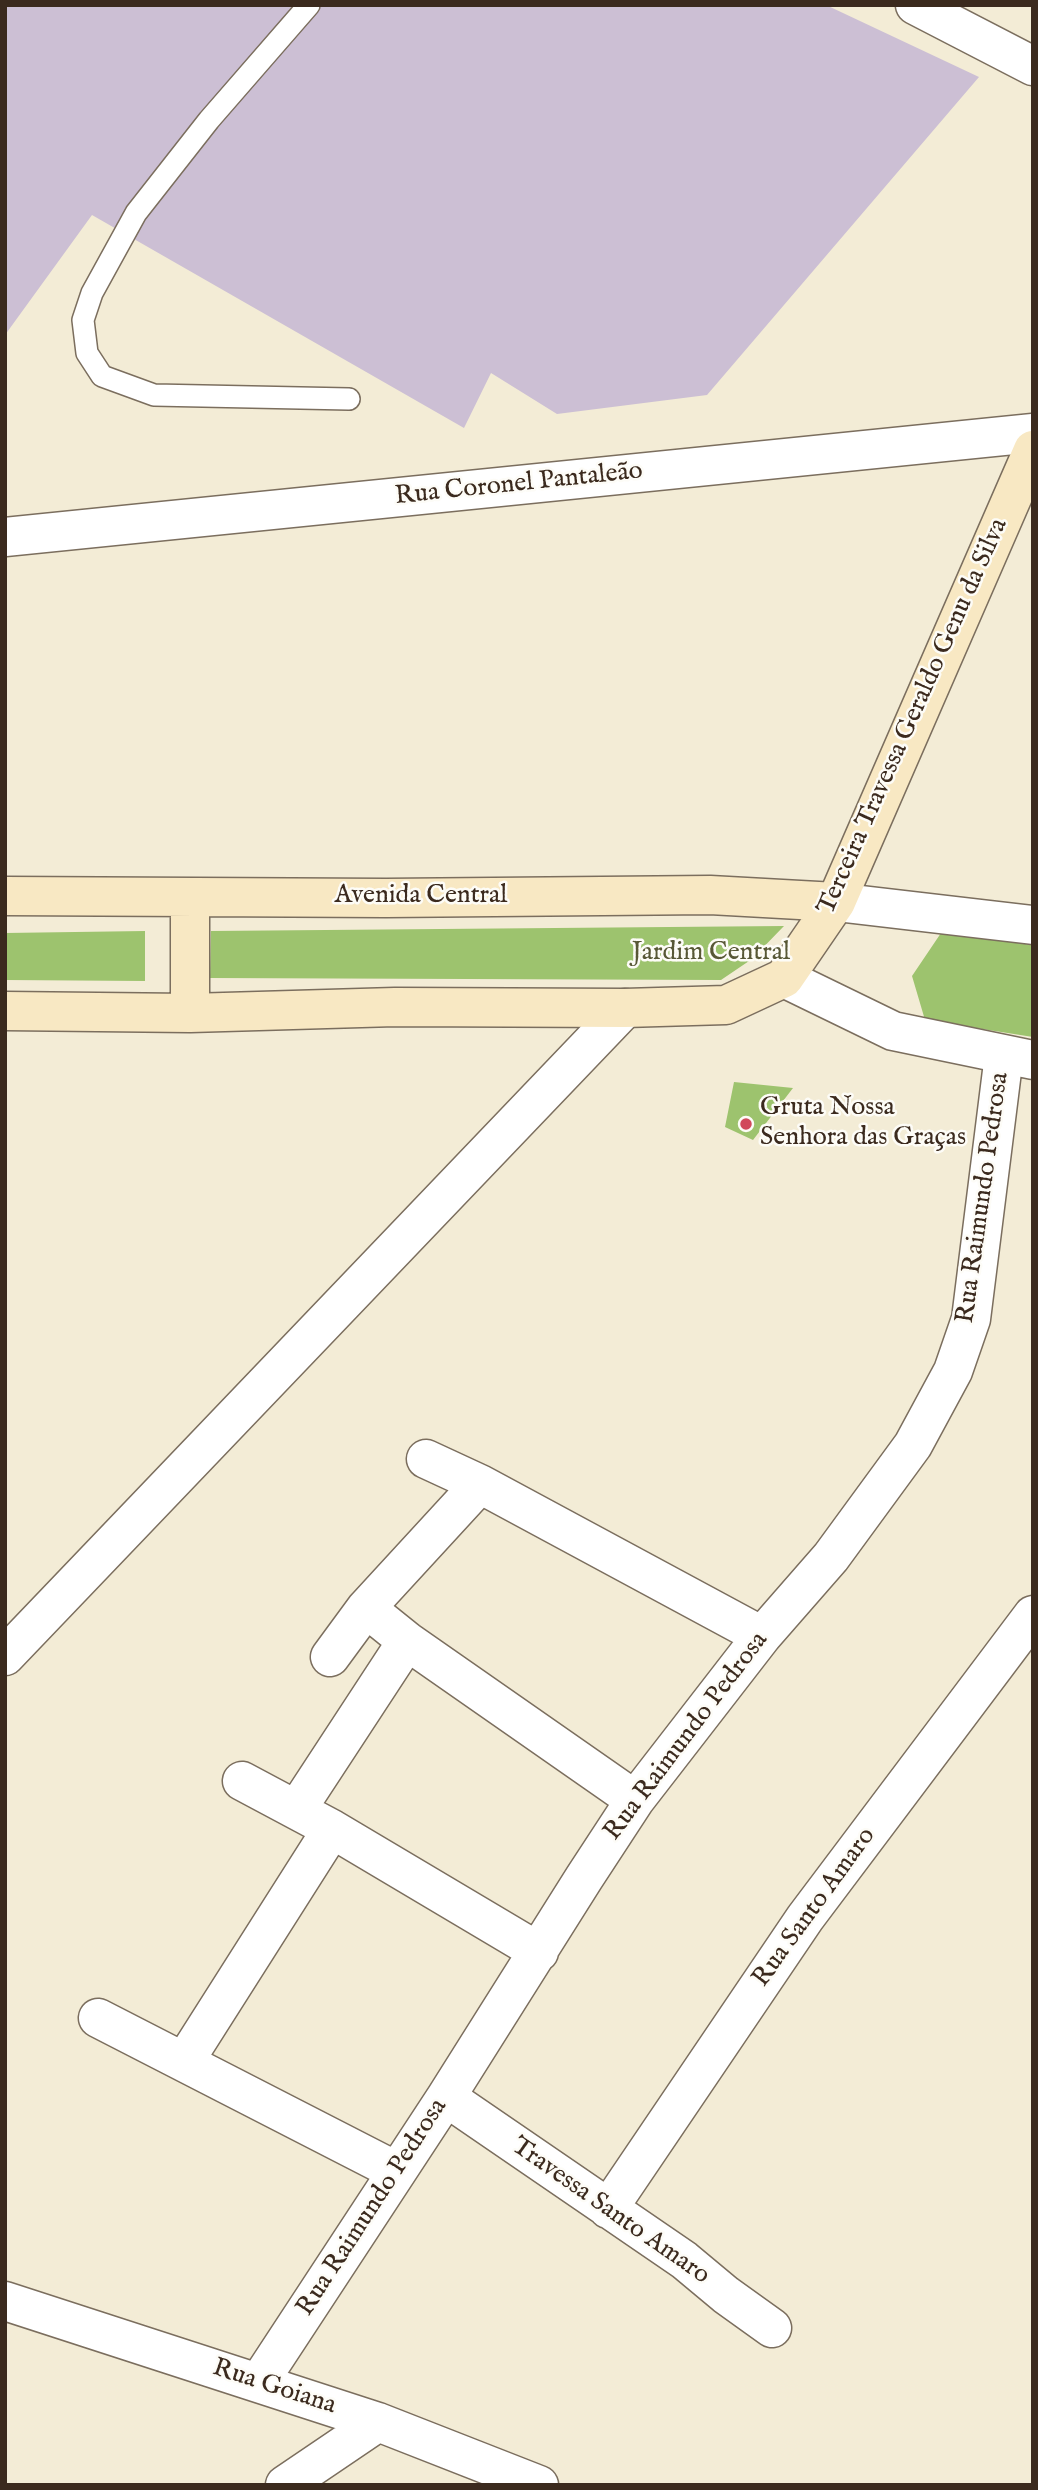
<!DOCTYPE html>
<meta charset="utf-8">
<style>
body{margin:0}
#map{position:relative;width:1038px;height:2490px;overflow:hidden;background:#f3ecd6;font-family:"IM FELL English",serif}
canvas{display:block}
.frame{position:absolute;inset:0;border:7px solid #3b2a1e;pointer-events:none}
</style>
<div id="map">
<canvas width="1038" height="2490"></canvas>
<div class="frame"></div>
</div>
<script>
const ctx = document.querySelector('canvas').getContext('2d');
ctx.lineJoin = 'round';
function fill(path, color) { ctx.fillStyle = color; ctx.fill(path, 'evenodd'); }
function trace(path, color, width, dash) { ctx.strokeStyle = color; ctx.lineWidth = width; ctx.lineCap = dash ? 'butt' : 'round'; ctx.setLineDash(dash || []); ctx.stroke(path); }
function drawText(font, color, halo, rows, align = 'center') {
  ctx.font = font + ' "IM FELL English",serif'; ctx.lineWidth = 5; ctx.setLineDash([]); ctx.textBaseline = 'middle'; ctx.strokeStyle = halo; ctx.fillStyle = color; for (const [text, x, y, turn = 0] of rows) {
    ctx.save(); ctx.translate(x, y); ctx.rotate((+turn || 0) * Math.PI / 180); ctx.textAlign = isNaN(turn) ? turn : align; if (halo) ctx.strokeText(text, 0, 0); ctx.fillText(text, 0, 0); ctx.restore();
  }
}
const industrial = new Path2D(`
 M 5,5 L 826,5 L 979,77 L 707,395 L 557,414 L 491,373 L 464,428 L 92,215 L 5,335 Z`);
const green = new Path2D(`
 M 784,926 L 752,959 L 721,980 L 210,978 L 211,931 Z
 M 145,931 L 145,981 L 5,980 L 5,933 Z
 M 941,933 L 1033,945 L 1033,1037 L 925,1020 L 912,976 Z
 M 734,1082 L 793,1088 L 753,1140 L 725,1127 Z`);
const lane = new Path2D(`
 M 309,5 L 209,120 L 136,213 L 92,293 L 83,320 L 87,353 L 102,376 L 154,395 L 349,399`);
const street = new Path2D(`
 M 915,5 L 1033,66
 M 5,537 L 1033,433
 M 836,902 L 1033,925
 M 784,978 L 893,1031 L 1033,1060
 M 426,1459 L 480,1484 L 762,1636
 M 366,1608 L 480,1484
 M 5,1656 L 625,1008
 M 330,1657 L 366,1608 L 407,1641 L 635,1800
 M 242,1781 L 332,1829 L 539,1952
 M 297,1809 L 407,1641
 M 98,2018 L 396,2171
 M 184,2062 L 332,1829
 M 446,2097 L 684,2260 L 726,2295 L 772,2328
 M 608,2209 L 805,1918 L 1033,1615
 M 5,2301 L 378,2422 L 539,2485
 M 259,2382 L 446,2097 L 584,1878 L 635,1800 L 762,1636 L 831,1557 L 913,1445 L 953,1371 L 971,1319 L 1004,1055
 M 285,2485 L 378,2422`);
const secondary = new Path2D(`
 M 5,896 L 386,898 L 710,895 L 836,902
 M 5,1011 L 190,1013 L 395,1007 L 625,1008 L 726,1005 L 784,978 L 836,902 L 1033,450
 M 190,1013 L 190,897`);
const markers = [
 [746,1124,7,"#d1495b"]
];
const streetNames = [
 ["Rua Coronel Pantaleão",519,485,-6],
 ["Terceira Travessa Geraldo Genu da Silva",914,717,-66],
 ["Avenida Central",421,897],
 ["Rua Raimundo Pedrosa",984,1198,-82],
 ["Rua Raimundo Pedrosa",687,1737,-53],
 ["Rua Santo Amaro",815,1908,-54],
 ["Rua Raimundo Pedrosa",373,2208,-57],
 ["Travessa Santo Amaro",610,2212,35],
 ["Rua Goiana",274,2388,18]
];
const parkNames = [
 ["Jardim Central",711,954]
];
const poiNames = [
 ["Gruta Nossa",760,1109],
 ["Senhora das Graças",760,1139]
];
fill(industrial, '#ccbfd4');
fill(green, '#9dc36e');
trace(lane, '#7b6e5e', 24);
trace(street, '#7b6e5e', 41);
trace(secondary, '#7b6e5e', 41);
trace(lane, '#fff', 21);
trace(street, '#fff', 38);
trace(secondary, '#f8e8c3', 38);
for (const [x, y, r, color] of markers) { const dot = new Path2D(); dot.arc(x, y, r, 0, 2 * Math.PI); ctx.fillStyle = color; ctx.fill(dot); trace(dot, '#fdfcf7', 2.5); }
drawText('26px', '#3b2a1e', '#fdfcf7', streetNames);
drawText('26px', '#585836', '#fdfcf7', parkNames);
drawText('26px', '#3b2a1e', '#fdfcf7', poiNames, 'left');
</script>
